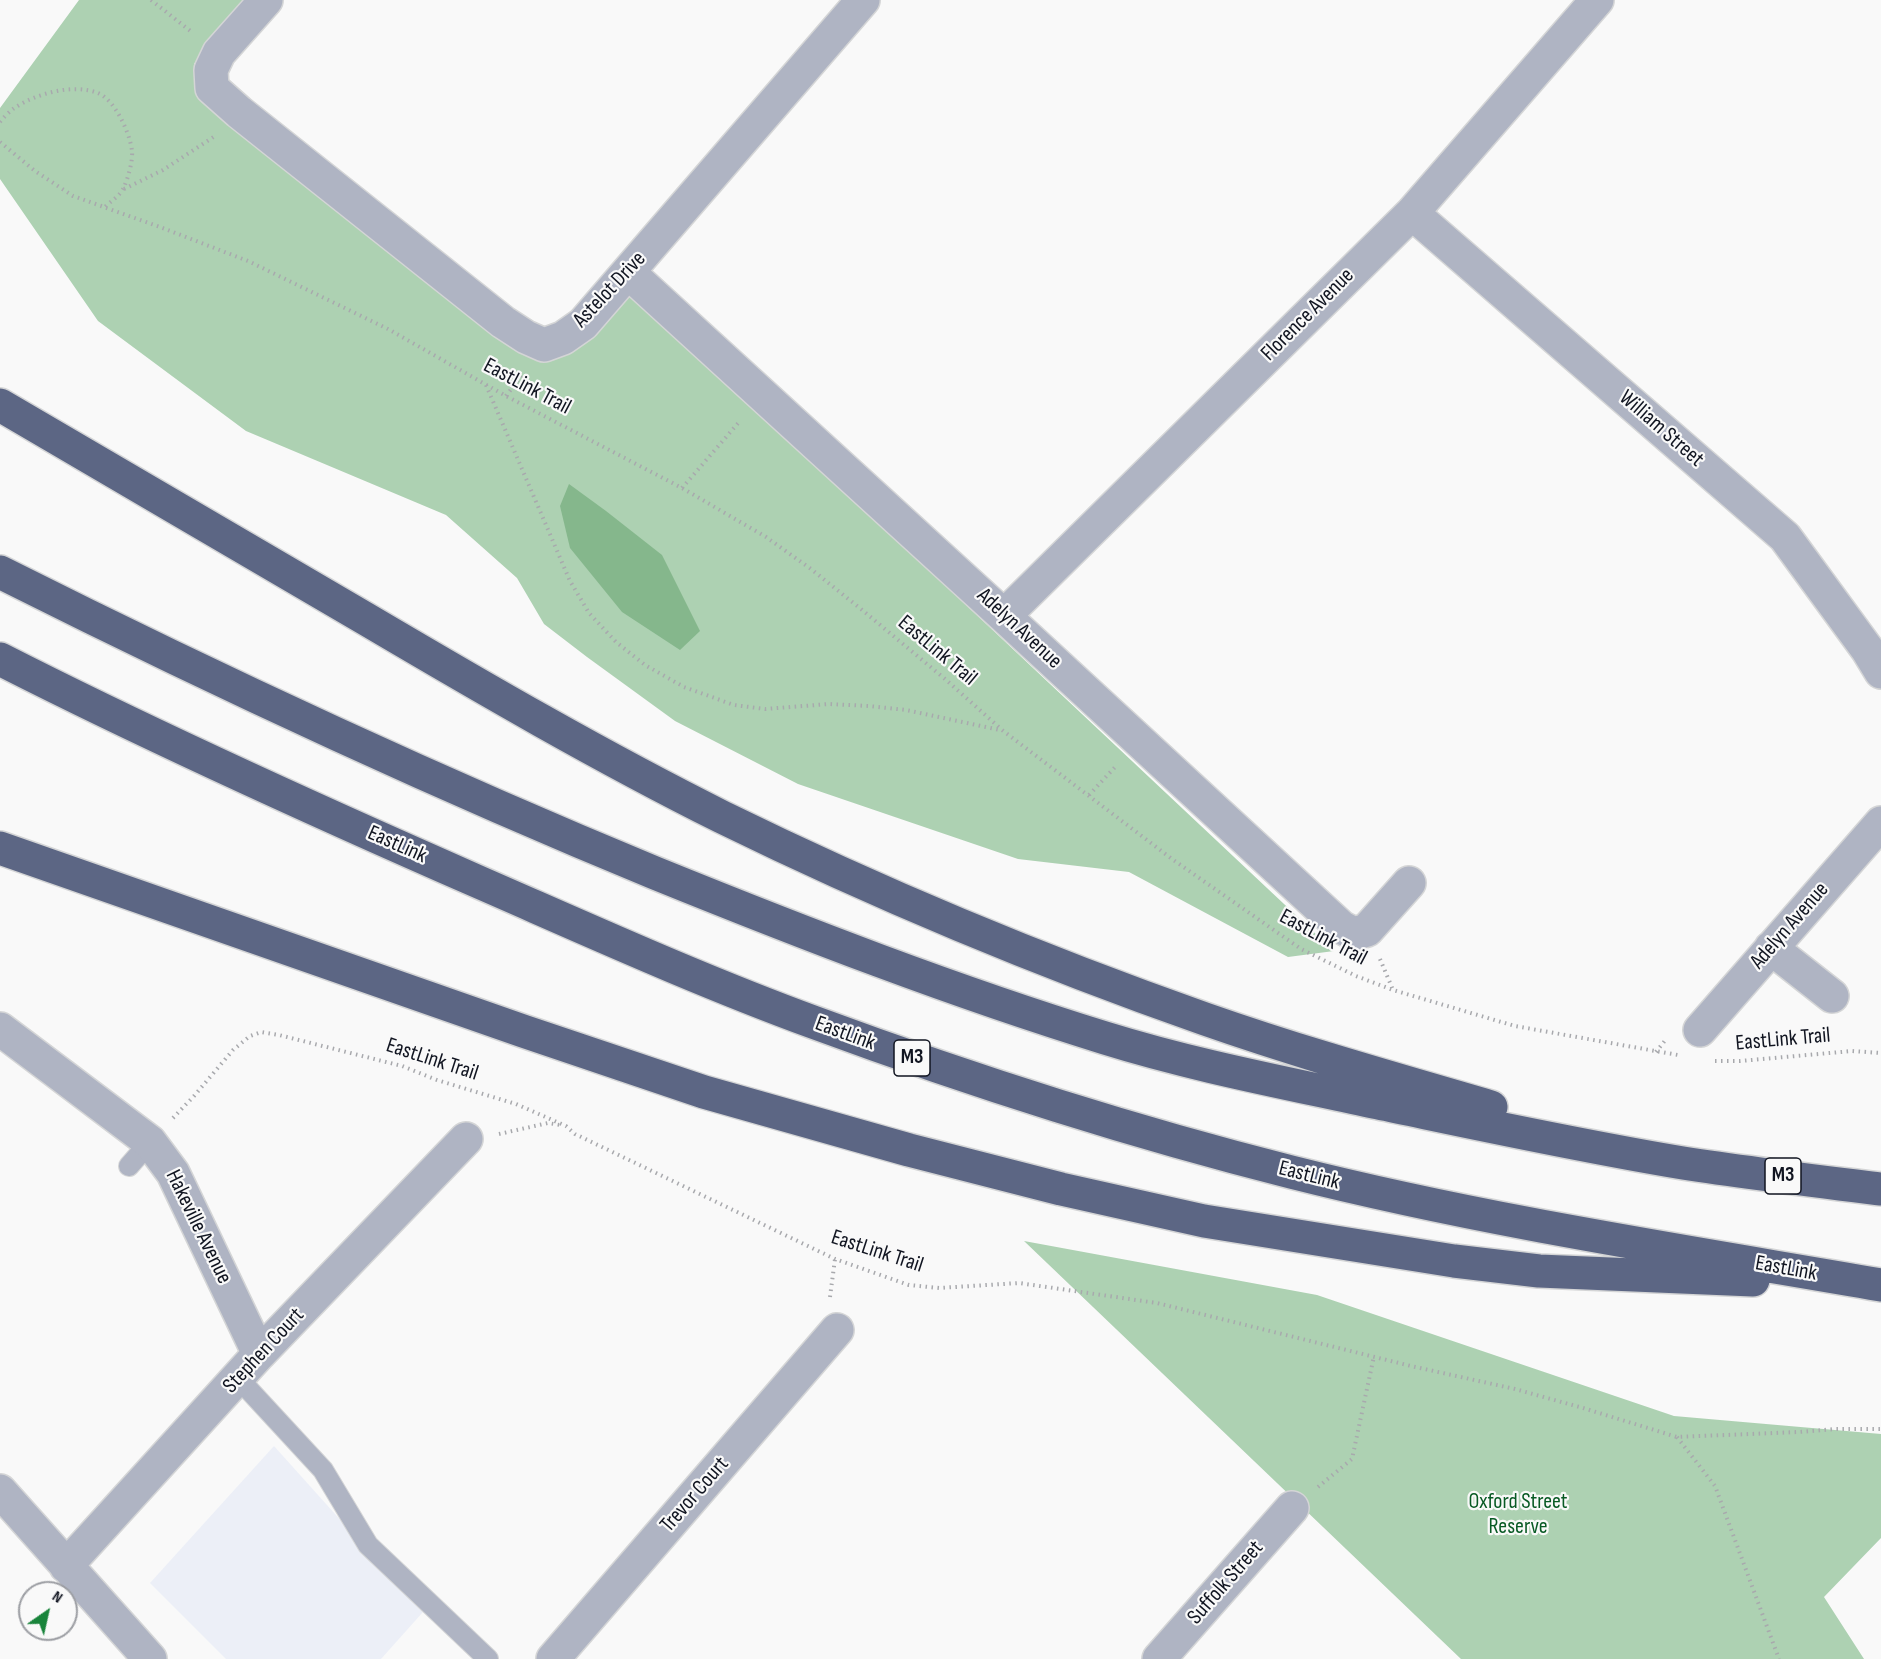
<!DOCTYPE html>
<style>
body{margin:0}
#map{position:relative;width:1881px;height:1659px;overflow:hidden;background:#f9f9f9;font-family:"Sofia Sans Condensed",sans-serif}
canvas{display:block}
.north{position:absolute;left:18px;top:1581px;width:60px;height:60px;box-sizing:border-box;background:#f9f9f9;border:2px solid #9c9ea3;border-radius:50%;rotate:34deg;font-size:16px;font-weight:700;line-height:24px;text-align:center;color:#111521}
.north::after{content:'';display:block;margin:auto;width:21px;height:27px;background:#19843b;clip-path:polygon(50% 0,100% 100%,50% 72%,0 100%)}
</style>
<div id="map">
<canvas width="1881" height="1659"></canvas>
<div class="north">N</div>
</div>
<script>
const ctx = document.querySelector('canvas').getContext('2d');
ctx.lineJoin = 'round';
function fill(path, color) { ctx.fillStyle = color; ctx.fill(path, 'evenodd'); }
function trace(path, color, width, dash) { ctx.strokeStyle = color; ctx.lineWidth = width; ctx.lineCap = dash ? 'butt' : 'round'; ctx.setLineDash(dash || []); ctx.stroke(path); }
function drawText(font, color, halo, rows, align = 'center') {
  ctx.font = font + ' "Sofia Sans Condensed",sans-serif'; ctx.lineWidth = 4.5; ctx.setLineDash([]); ctx.textBaseline = 'middle'; ctx.strokeStyle = halo; ctx.fillStyle = color; for (const [text, x, y, turn = 0] of rows) {
    ctx.save(); ctx.translate(x, y); ctx.rotate((+turn || 0) * Math.PI / 180); ctx.textAlign = isNaN(turn) ? turn : align; if (halo) ctx.strokeText(text, 0, 0); ctx.fillText(text, 0, 0); ctx.restore();
  }
}
const built = new Path2D(`
 M 274,1446 L 423,1612 L 381,1659 L 226,1659 L 150,1583 Z`);
const green = new Path2D(`
 M 79,0 L 246,0 L 194,64 L 200,97 L 546,359 L 630,289 L 1334,951 L 1288,957 L 1129,872 L 1018,859 L 798,784 L 675,721 L 587,657 L 544,624 L 517,578 L 446,515 L 246,431 L 98,321 L 0,179 L 0,108 Z
 M 1024,1241 L 1317,1295 L 1674,1416 L 1881,1434 L 1881,1538 L 1824,1597 L 1864,1659 L 1461,1659 Z`);
const water = new Path2D(`
 M 569,484 L 606,511 L 662,555 L 700,631 L 680,650 L 622,612 L 570,548 L 560,506 Z`);
const path = new Path2D(`
 M 151,0 L 193,33
 M 0,122 C 4,117 9,112 13,109 C 34,94 73,83 98,93 C 115,100 130,133 132,151 C 133,161 128,178 124,187 C 121,195 111,201 105,207
 M 0,142 L 35,171 L 73,196 L 160,227 L 248,261 L 388,329 L 506,396 L 682,488 L 766,537 L 811,569 L 861,609 L 945,679 L 1002,730 L 1172,859 L 1301,949 L 1356,976 L 1393,990 L 1515,1026 L 1678,1055
 M 124,189 L 163,170 L 215,136
 M 486,385 L 570,581 L 589,613 L 616,642 L 645,665 L 684,687 L 734,705 L 765,709 L 829,704 L 869,706 L 906,710 L 1000,730
 M 506,396 L 524,372
 M 682,488 L 740,421
 M 1089,795 L 1117,765
 M 1380,959 L 1393,990
 M 1656,1052 L 1667,1038
 M 1715,1061 L 1740,1061 L 1852,1051 L 1881,1053
 M 173,1118 L 194,1096 L 233,1050 L 250,1036 L 261,1032 L 279,1035 L 402,1066 L 437,1080 L 516,1104 L 566,1126 L 575,1134 L 835,1259 L 909,1285 L 939,1288 L 1019,1283 L 1157,1303 L 1411,1366 L 1515,1389 L 1583,1408 L 1677,1437 L 1799,1432 L 1836,1429 L 1881,1429
 M 499,1134 L 548,1123 L 560,1125
 M 830,1297 L 835,1259
 M 1677,1437 L 1715,1486 L 1779,1659
 M 1318,1487 L 1352,1459 L 1374,1356`);
const lane = new Path2D(`
 M 129,1166 L 150,1142
 M 238,1378 L 323,1470 L 368,1545 L 488,1659`);
const street = new Path2D(`
 M 266,0 L 219,53 L 211,70 L 212,88 L 239,112 L 503,322 L 526,337 L 544,345 L 563,338 L 583,324 L 863,0
 M 1412,213 L 1785,537 L 1867,649 L 1881,672
 M 628,272 L 1004,616 L 1341,927 L 1354,934 L 1367,930 L 1409,883
 M 1004,616 L 1412,213 L 1597,0
 M 1771,948 L 1832,996
 M 0,1029 L 150,1142 L 173,1173 L 259,1354
 M 1700,1030 L 1881,823
 M 0,1491 L 150,1659
 M 66,1566 L 259,1354 L 466,1139
 M 553,1659 L 837,1330
 M 1159,1659 L 1292,1508`);
const highway = new Path2D(`
 M 0,405 C 122,476 244,548 366,619 C 483,688 600,756 722,817 C 879,894 1040,961 1205,1019 C 1299,1052 1395,1079 1491,1107
 M 0,572 C 215,680 432,781 655,873 C 803,933 953,991 1105,1038 C 1195,1066 1287,1083 1378,1103 C 1479,1124 1580,1146 1683,1163 C 1748,1173 1815,1181 1881,1189
 M 0,659 C 157,739 319,812 481,883 C 591,931 701,981 813,1022 C 970,1080 1129,1131 1291,1172 C 1485,1221 1684,1251 1881,1285
 M 0,848 L 523,1031 L 704,1092 L 909,1150 L 1061,1189 L 1204,1221 L 1454,1261 L 1539,1271 L 1753,1280`);
const shields = [
 [912,1058,36],
 [1783,1176,36]
];
const shieldNames = [
 ["M3",912,1058],
 ["M3",1783,1176]
];
const streetNames = [
 ["Astelot Drive",610,290,-47],
 ["Florence Avenue",1308,315,-45],
 ["EastLink Trail",527,387,28],
 ["William Street",1661,429,41],
 ["Adelyn Avenue",1019,629,43],
 ["EastLink Trail",937,651,40],
 ["EastLink",397,845,24],
 ["Adelyn Avenue",1790,926,-49],
 ["EastLink Trail",1323,938,28],
 ["EastLink",845,1034,20],
 ["EastLink Trail",1783,1040,-5],
 ["EastLink Trail",432,1060,18],
 ["EastLink",1309,1176,14],
 ["Hakeville Avenue",198,1227,64],
 ["EastLink Trail",877,1252,18],
 ["EastLink",1786,1269,10],
 ["Stephen Court",264,1351,-47],
 ["Trevor Court",695,1495,-49],
 ["Suffolk Street",1226,1583,-49]
];
const parkNames = [
 ["Oxford Street",1518,1502],
 ["Reserve",1518,1527]
];
fill(built, '#eceff7');
fill(green, '#add1b2');
fill(water, '#85b78c');
trace(lane, '#d4d5d6', 22);
trace(street, '#d4d5d6', 36);
trace(highway, '#d4d5d6', 36);
trace(path, '#a8a9ad', 4, [1.5, 4.5]);
trace(lane, '#afb4c3', 20);
trace(street, '#afb4c3', 33);
trace(highway, '#5c6684', 33);
for (const [x, y, w] of shields) { const box = new Path2D(); box.roundRect(x - w / 2, y - 18, w, 36, 4.5); ctx.fillStyle = '#f9f9f9'; ctx.fill(box); trace(box, '#111521', 1.5); }
drawText('bold 21px', '#111521', null, shieldNames);
drawText('22px', '#111521', '#f9f9f9', streetNames);
drawText('22px', '#085a24', '#f9f9f9', parkNames);
</script>
